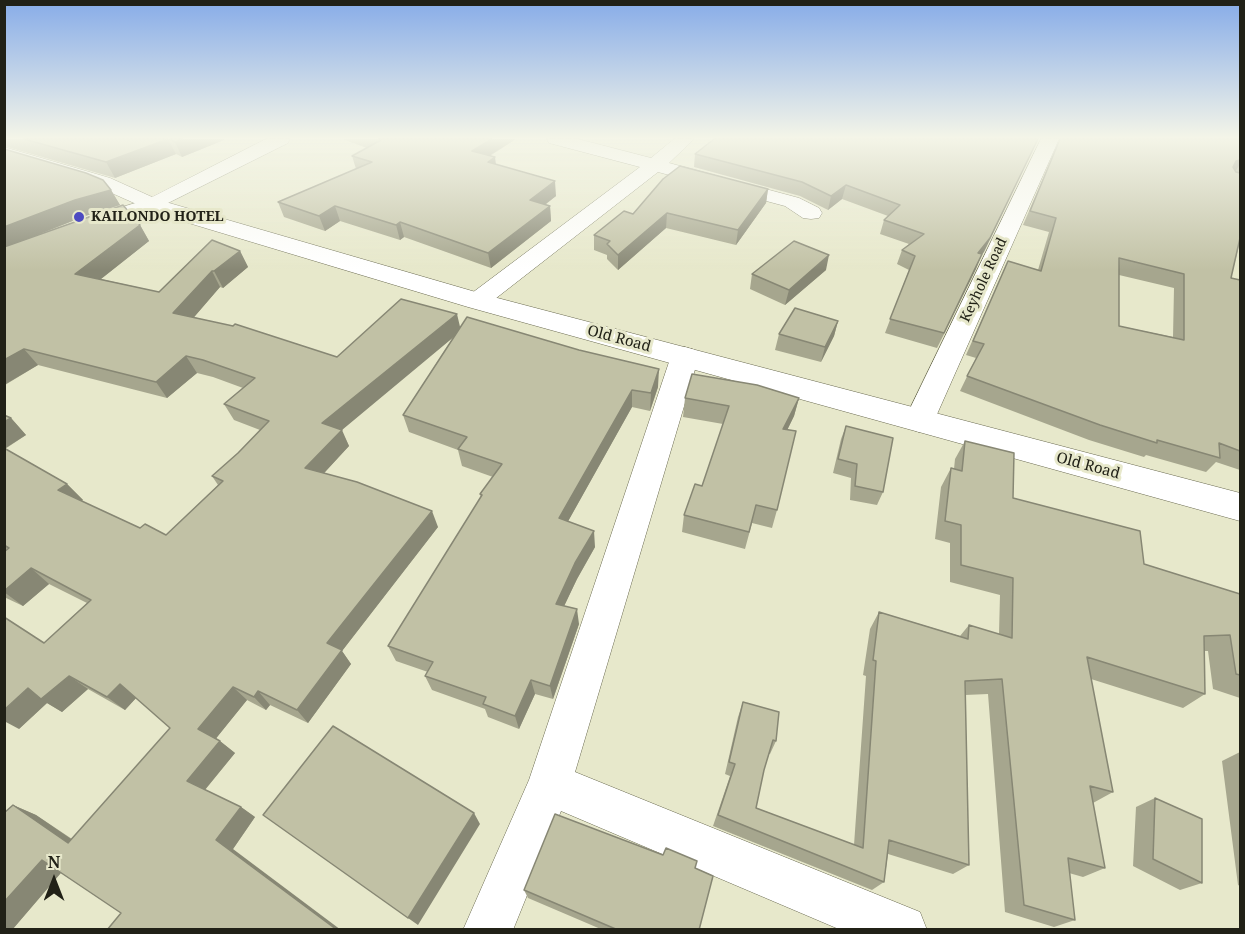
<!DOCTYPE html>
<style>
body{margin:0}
#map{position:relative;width:1245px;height:934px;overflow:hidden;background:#e7e8cb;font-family:"Noto Serif",serif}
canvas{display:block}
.frame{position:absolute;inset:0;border:6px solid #212117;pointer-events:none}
.north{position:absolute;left:24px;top:850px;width:60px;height:60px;-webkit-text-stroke:4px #e7e8cb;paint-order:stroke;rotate:0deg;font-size:16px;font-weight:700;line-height:24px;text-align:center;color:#212117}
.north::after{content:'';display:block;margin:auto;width:21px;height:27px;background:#212117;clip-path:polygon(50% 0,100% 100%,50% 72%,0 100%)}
</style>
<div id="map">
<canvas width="1245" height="934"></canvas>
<div class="frame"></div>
<div class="north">N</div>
</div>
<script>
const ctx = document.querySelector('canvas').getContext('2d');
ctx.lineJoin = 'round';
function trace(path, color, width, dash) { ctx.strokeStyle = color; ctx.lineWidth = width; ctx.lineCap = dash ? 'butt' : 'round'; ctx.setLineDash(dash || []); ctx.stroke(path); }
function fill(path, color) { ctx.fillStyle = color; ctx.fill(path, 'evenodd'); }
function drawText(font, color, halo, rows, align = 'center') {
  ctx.font = font + ' "Noto Serif",serif'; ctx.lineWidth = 6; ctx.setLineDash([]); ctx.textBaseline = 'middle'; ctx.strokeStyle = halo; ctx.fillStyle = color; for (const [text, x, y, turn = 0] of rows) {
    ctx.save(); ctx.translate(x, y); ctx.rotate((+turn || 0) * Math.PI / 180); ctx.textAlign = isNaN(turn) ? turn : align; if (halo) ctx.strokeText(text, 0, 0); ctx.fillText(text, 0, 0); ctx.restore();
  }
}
const minor = new Path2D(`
 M 266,139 L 290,139 L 288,143 L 152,211 L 96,186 L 4,159 L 4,147 L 110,178 L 152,197 Z
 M 547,139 L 578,139 L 651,158 L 674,139 L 694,139 L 669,163 L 799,198 L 819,208 L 822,213 L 819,218 L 811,219 L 803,218 L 785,206 L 658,172 L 486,306 L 477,308 L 468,306 L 465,301 L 468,296 L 640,167 L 549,143 Z
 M 1041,139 L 1059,139 L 934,421 L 929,428 L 919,432 L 909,428 L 904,421 Z
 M 685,347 L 695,350 L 699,356 L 575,772 L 920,912 L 927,930 L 841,930 L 561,811 L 513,930 L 463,930 L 529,780 L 671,356 L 675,350 Z`);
const tertiary = new Path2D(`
 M 152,198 L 486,295 L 1240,493 L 1240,521 L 468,307 L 152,212 L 102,228 L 4,267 L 4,251 L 86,218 Z`);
const wall = new Path2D(`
 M 4,139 L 224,139 L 224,140 L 182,157 L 176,154 L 115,178 L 4,146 Z
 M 342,139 L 516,139 L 490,156 L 496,165 L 556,196 L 545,205 L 550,206 L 551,221 L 491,268 L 404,237 L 400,240 L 340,221 L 325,231 L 284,217 L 278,202 L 356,169 L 352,156 L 367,148 Z
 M 1038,139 L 937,348 L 885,333 L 909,270 L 897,264 L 902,250 L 909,244 L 880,234 L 884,220 L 888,216 L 842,199 L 828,210 L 800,196 L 694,167 L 695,154 Z
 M 1060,139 L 1240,139 L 1240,246 L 1239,245 L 1231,278 L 1240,280 L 1240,470 L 1216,462 L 1206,472 L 1146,455 L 1144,457 L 1089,440 L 960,391 L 976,358 L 966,355 L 1008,261 L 1038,270 L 1049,232 L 1023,225 ZM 1119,275 L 1174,288 L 1173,337 L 1119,326 Z
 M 4,149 L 111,190 L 120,205 L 85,216 L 28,239 L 140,225 L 149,241 L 101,279 L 159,292 L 240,251 L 248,267 L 223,288 L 220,287 L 194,317 L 337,357 L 460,327 L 658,387 L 650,411 L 632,407 L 568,521 L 595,547 L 577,579 L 564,606 L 579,624 L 553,699 L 535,694 L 519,729 L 488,717 L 485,709 L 432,690 L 425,676 L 428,672 L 396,661 L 388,646 L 481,497 L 480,494 L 493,477 L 462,466 L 458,450 L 409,432 L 403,415 L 454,336 L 341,430 L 349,446 L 324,473 L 438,527 L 342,651 L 351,664 L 308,723 L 270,705 L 266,710 L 247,700 L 216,738 L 235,753 L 205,790 L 241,807 L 255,817 L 233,849 L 121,913 L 61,873 L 12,930 L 4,930 L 13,805 L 36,815 L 72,839 L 170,728 L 136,698 L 125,710 L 88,689 L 62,712 L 47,703 L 19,729 L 44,643 L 87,603 L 49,584 L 23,606 L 4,597 L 4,552 L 7,550 L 4,548 L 4,415 L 11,418 L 26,435 L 5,449 L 67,484 L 83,500 L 81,501 L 140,528 L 166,535 L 218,485 L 212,476 L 238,453 L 260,430 L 234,420 L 224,404 L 243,388 L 213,377 L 197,373 L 167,398 L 38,365 L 5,385 Z
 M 768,189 L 766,203 L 736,245 L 666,228 L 618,270 L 607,259 L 607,255 L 594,250 L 594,235 L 633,214 Z
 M 826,270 L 785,305 L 750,289 L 752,274 Z
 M 838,321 L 834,336 L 821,362 L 775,350 L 779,334 Z
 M 685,398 L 799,398 L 794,416 L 787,430 L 777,510 L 772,528 L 752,523 L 745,549 L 682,532 L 684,515 L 702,486 L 723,424 L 683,417 Z
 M 846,426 L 883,492 L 877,505 L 850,500 L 851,478 L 833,473 L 841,439 Z
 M 965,441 L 1013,498 L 1144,564 L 1240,594 L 1240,698 L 1213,689 L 1208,651 L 1205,651 L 1205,694 L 1183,708 L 1091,679 L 1113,792 L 1093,803 L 1105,868 L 1083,877 L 1069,873 L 1075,920 L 1054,927 L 1005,912 L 988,694 L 965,695 L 969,865 L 953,874 L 888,854 L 884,882 L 872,890 L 713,826 L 730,776 L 725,774 L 738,717 L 743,702 L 776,741 L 770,754 L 769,754 L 764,770 L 756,808 L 854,845 L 866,676 L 863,675 L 870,629 L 879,612 L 960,636 L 969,625 L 999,634 L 1000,595 L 950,582 L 950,543 L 935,539 L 941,487 L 951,468 L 954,469 L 955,459 Z
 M 1240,752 L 1240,886 L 1238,885 L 1222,761 Z
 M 1155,798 L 1202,883 L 1180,890 L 1133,866 L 1136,807 Z
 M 695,868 L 699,930 L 603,930 L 528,898 L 524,890 Z`);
const shadedWall = new Path2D(`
 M 168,139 L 176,154 L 115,178 L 106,162 Z
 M 182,139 L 224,139 L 224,140 L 182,157 L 175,142 Z
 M 492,139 L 516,139 L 474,165 L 472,151 Z
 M 1038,139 L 984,252 L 971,267 L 978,253 Z
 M 495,157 L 497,172 L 488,162 Z
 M 1240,160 L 1240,164 L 1235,172 L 1227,175 L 1236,161 Z
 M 555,181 L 556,196 L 531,215 L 530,200 Z
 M 846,185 L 842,199 L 828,210 L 831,196 Z
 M 768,189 L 766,203 L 736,245 L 738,230 Z
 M 111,190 L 120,205 L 85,216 L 4,248 L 4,227 L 75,200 Z
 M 335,206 L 340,221 L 325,231 L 319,216 Z
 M 550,206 L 551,221 L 491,268 L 488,253 Z
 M 667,213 L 666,228 L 618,270 L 618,255 Z
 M 400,222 L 404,237 L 400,240 L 396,225 Z
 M 140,225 L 149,241 L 87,290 L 75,274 Z
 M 240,251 L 248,267 L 223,288 L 214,271 Z
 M 982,254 L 976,269 L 937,348 L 944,333 Z
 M 829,255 L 826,270 L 785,305 L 789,290 Z
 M 212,271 L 220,287 L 183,330 L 173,313 Z
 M 457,314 L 461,331 L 330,440 L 322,423 Z
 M 838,321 L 834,336 L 821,362 L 825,347 Z
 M 24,349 L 38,365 L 4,385 L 4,360 Z
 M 186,356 L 197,373 L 167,398 L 156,382 Z
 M 659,369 L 658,387 L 650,411 L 651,393 Z
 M 632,390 L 632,407 L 561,534 L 559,518 Z
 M 799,398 L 794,416 L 779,447 L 783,429 Z
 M 11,418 L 26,435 L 4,449 L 4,422 Z
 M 342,430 L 349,446 L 314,484 L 305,468 Z
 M 67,484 L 83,500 L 74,507 L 58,490 Z
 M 432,511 L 438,527 L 342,651 L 351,664 L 308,723 L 297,710 L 327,643 Z
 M 594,531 L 595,547 L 577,579 L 558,619 L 556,604 L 575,563 Z
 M 31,568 L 49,584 L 23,606 L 4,592 L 4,591 Z
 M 577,609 L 579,624 L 553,699 L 550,686 Z
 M 69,676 L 88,689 L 62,712 L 47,703 L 19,729 L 4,721 L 4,710 L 28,688 Z
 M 531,680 L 535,694 L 519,729 L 515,716 Z
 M 120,684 L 137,697 L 125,710 L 107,697 Z
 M 233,687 L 247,700 L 214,741 L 198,729 Z
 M 258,691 L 270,705 L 266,710 L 254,697 Z
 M 220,741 L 235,753 L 203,792 L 187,781 Z
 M 13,805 L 36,815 L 90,852 L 68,843 Z
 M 241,807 L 255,817 L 233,849 L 341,930 L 337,930 L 216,840 Z
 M 474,813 L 480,824 L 418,925 L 408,918 Z
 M 42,860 L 65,868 L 12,930 L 4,930 L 4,902 Z`);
const building = new Path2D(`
 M 24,139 L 168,139 L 106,162 Z
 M 169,139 L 182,139 L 175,142 Z
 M 379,139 L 492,139 L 472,151 L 495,157 L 488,162 L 555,181 L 530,200 L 550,206 L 488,253 L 400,222 L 396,225 L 335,206 L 319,216 L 278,202 L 372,162 L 352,156 L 381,140 Z
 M 714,139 L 1038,139 L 990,238 L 978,253 L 982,254 L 944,333 L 890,319 L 915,256 L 902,250 L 924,234 L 884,220 L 900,205 L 846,185 L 831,196 L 802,182 L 695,154 Z
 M 1060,139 L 1240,139 L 1240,160 L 1236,161 L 1233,167 L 1236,172 L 1240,173 L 1240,238 L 1231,278 L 1240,280 L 1240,451 L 1219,443 L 1220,458 L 1157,440 L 1157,443 L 1100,425 L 967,376 L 984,344 L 973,341 L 1008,261 L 1041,271 L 1056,218 L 1030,211 ZM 1119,258 L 1184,274 L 1184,340 L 1119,326 Z
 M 4,149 L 86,173 L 103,180 L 111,190 L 75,200 L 4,227 Z
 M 680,166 L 768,189 L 738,230 L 667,213 L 618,255 L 607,244 L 610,241 L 594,235 L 624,211 L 633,214 L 663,179 Z
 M 123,205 L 140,225 L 75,274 L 159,292 L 212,240 L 240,251 L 214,271 L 212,271 L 173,313 L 233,326 L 235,324 L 337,357 L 401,299 L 457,314 L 322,423 L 342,430 L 305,468 L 357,482 L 432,511 L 327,643 L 342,650 L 297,710 L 258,691 L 254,697 L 233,687 L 198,729 L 220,741 L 187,781 L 241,807 L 216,840 L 337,930 L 107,930 L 121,913 L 42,860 L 4,902 L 4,813 L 13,805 L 68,843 L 170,728 L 120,684 L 107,697 L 69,676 L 41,699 L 28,688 L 4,710 L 4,617 L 44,643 L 91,600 L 31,568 L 4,591 L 4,552 L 9,548 L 4,545 L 4,448 L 67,484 L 58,490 L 140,528 L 145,524 L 166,535 L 223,481 L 212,476 L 238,453 L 269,421 L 224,404 L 255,378 L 203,360 L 186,356 L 156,382 L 24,349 L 4,360 L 4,247 Z
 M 794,241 L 829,255 L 789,290 L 752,274 Z
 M 795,308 L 838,321 L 825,347 L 779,334 Z
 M 467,317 L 579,350 L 659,369 L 651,393 L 632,390 L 559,518 L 594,531 L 575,563 L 556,604 L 577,609 L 550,686 L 531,680 L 515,716 L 483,704 L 486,697 L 425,676 L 433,662 L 388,646 L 482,495 L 480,494 L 502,464 L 458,449 L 467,437 L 403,415 Z
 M 692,374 L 757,385 L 799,398 L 783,429 L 796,431 L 777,510 L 756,505 L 749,532 L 684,515 L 695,484 L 702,486 L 729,406 L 685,398 Z
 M 4,415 L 11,418 L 4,422 Z
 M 846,426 L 893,438 L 883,492 L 855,486 L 857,464 L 838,459 Z
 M 965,441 L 1014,453 L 1013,498 L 1140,531 L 1144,564 L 1240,594 L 1240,675 L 1236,674 L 1230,635 L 1204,636 L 1205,694 L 1087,657 L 1113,792 L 1090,786 L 1105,868 L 1068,858 L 1075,920 L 1024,905 L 1002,679 L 965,681 L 969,865 L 889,840 L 884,882 L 718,815 L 735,764 L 729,762 L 743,702 L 779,712 L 776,741 L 773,740 L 764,770 L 756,808 L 863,848 L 876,661 L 873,660 L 879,612 L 968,639 L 969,625 L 1012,638 L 1013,578 L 961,565 L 961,525 L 945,521 L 951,468 L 962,471 Z
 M 333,726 L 474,813 L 408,918 L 263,815 Z
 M 1155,798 L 1202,819 L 1202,883 L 1153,859 Z
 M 555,814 L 663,855 L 666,848 L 697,861 L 695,868 L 713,876 L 699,930 L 618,930 L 524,890 Z`);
const markers = [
 [79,217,6,"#4d4ac1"]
];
const farPoinames = [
 ["KAILONDO HOTEL",91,217]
];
const farStreetnames = [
 ["Keyhole Road",984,280,-65]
];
const streetNames = [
 ["Old Road",619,339,15],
 ["Old Road",1088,466,15]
];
trace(minor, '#6b6b52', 1);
trace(tertiary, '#6b6b52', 1);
fill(minor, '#fff');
fill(tertiary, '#fff');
fill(wall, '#a6a68e');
fill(shadedWall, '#878774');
fill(building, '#c1c1a5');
trace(building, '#878774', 1.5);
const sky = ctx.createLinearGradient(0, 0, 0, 270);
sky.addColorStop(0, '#87ace8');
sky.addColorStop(0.51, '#f4f5e8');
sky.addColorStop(1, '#f4f5e800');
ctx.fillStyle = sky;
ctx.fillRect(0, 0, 1245, 270);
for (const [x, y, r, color] of markers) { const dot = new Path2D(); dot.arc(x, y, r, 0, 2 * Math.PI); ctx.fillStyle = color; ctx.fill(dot); trace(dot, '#e7e8cb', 2); }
drawText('bold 14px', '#212117', '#e7e8cb', farPoinames, 'left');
drawText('14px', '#212117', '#e7e8cb', farStreetnames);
drawText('15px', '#212117', '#e7e8cb', streetNames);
</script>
